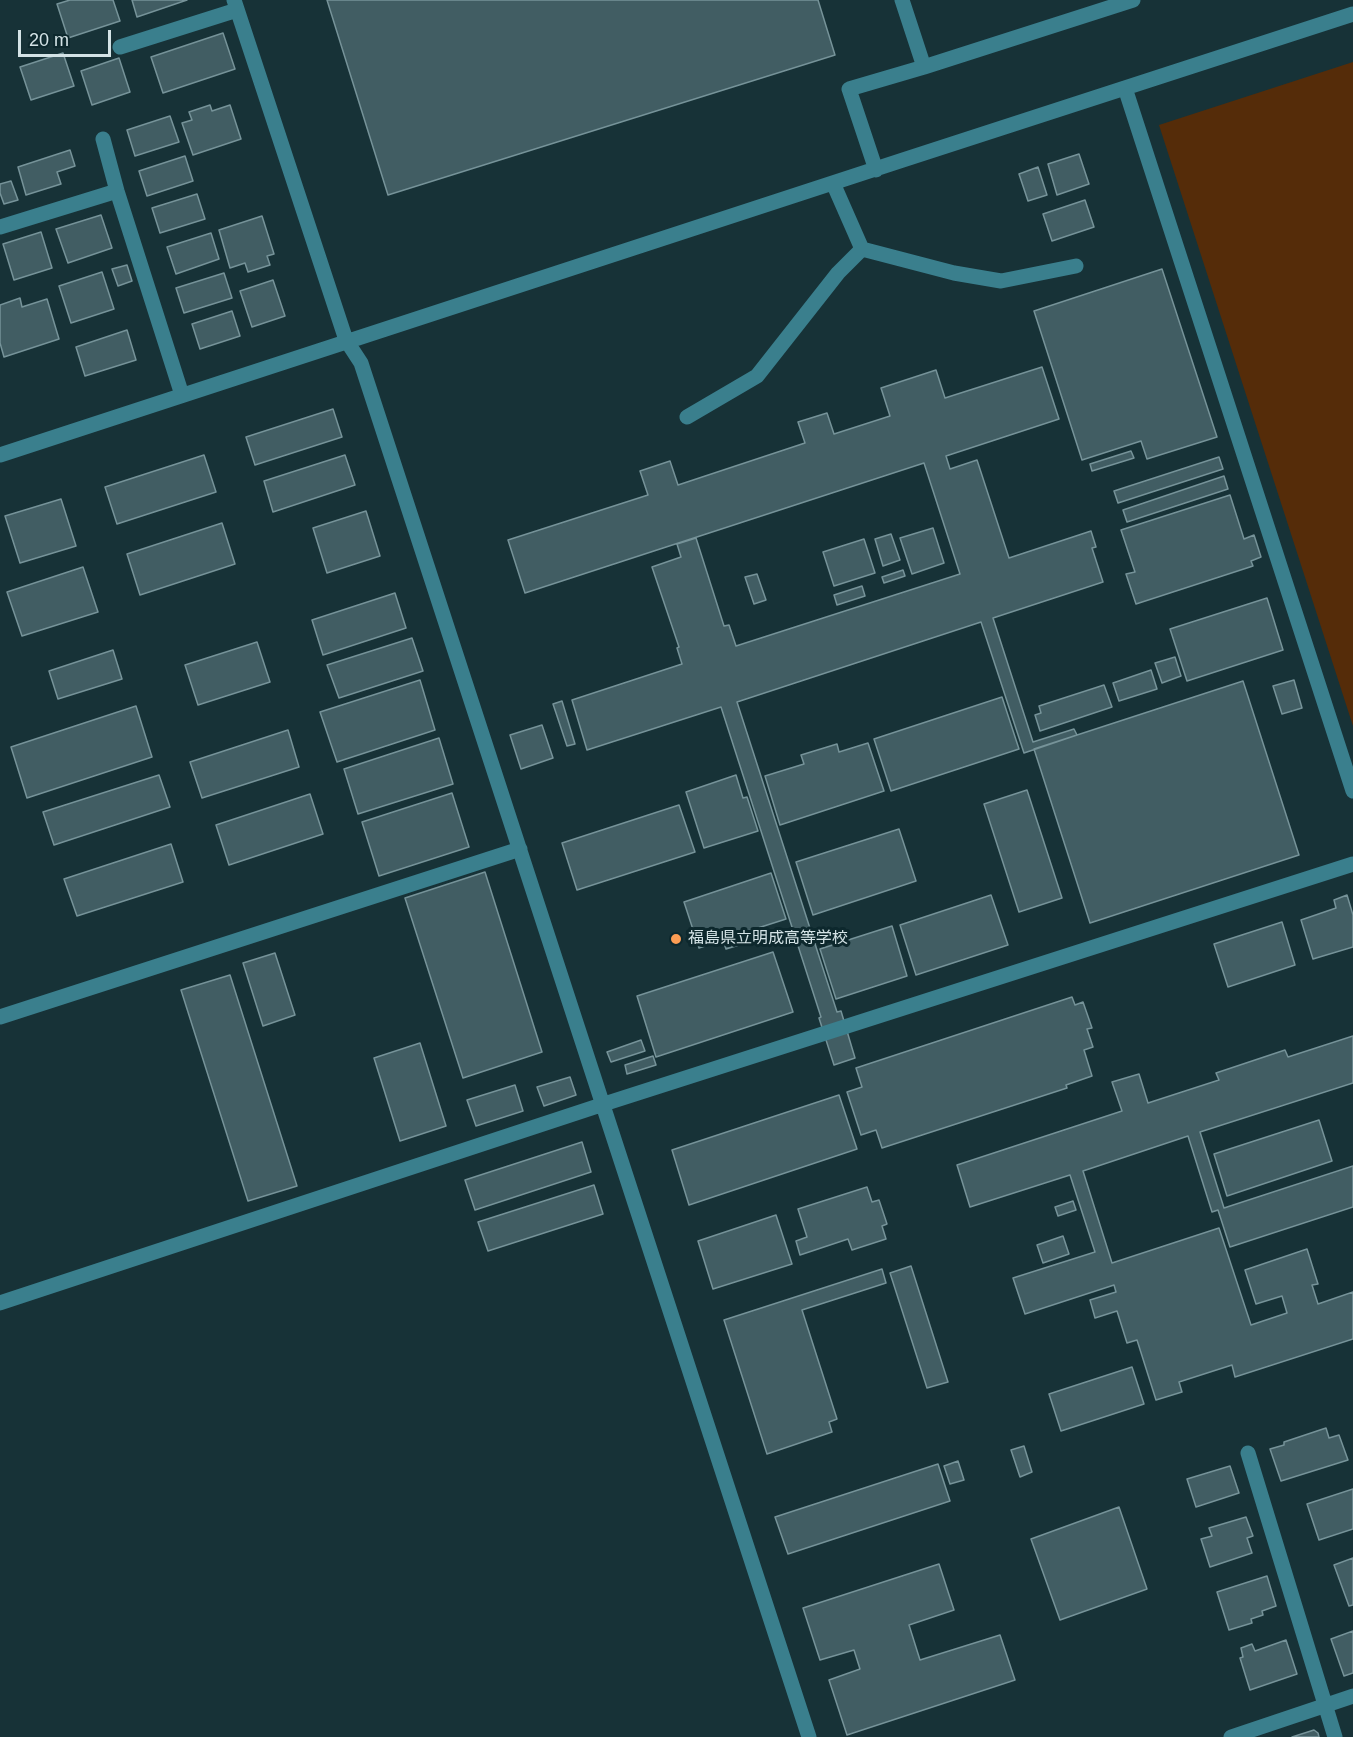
<!DOCTYPE html>
<meta charset="utf-8">
<style>
body{margin:0}
#map{position:relative;width:1353px;height:1737px;overflow:hidden;background:#173237;font-family:Arial,sans-serif}
canvas{display:block}
.scale{position:absolute;left:18px;top:30px;width:93px;height:27px;box-sizing:border-box;border:3px solid #d4e3e6;border-top:0;padding-left:8px;font-size:18px;line-height:21px;white-space:nowrap;color:#d4e3e6;-webkit-text-stroke:4px #0d282d;paint-order:stroke}
</style>
<div id="map">
<canvas width="1353" height="1737"></canvas>
<div class="scale">20 m</div>
</div>
<script>
const ctx = document.querySelector('canvas').getContext('2d');
ctx.lineJoin = 'round';
function fill(path, color) { ctx.fillStyle = color; ctx.fill(path, 'evenodd'); }
function trace(path, color, width, dash) { ctx.strokeStyle = color; ctx.lineWidth = width; ctx.lineCap = dash ? 'butt' : 'round'; ctx.setLineDash(dash || []); ctx.stroke(path); }
function drawText(font, color, halo, rows, align = 'center') {
  ctx.font = font + ' Arial,"Noto Sans JP",sans-serif'; ctx.lineWidth = 6; ctx.setLineDash([]); ctx.textBaseline = 'middle'; ctx.strokeStyle = halo; ctx.fillStyle = color; for (const [text, x, y, turn = 0] of rows) {
    ctx.save(); ctx.translate(x, y); ctx.rotate((+turn || 0) * Math.PI / 180); ctx.textAlign = isNaN(turn) ? turn : align; if (halo) ctx.strokeText(text, 0, 0); ctx.fillText(text, 0, 0); ctx.restore();
  }
}
const green = new Path2D(`
 M 1353,62 L 1353,726 L 1159,125 Z`);
const building = new Path2D(`
 M 70,0 L 113,0 L 120,21 L 68,38 L 57,4 Z
 M 132,0 L 187,0 L 137,17 Z
 M 327,0 L 818,0 L 835,55 L 388,195 Z
 M 223,33 L 235,69 L 163,93 L 151,57 Z
 M 63,53 L 74,86 L 31,100 L 20,67 Z
 M 119,58 L 130,92 L 92,105 L 81,71 Z
 M 210,105 L 212,111 L 230,105 L 241,139 L 193,155 L 182,123 L 192,120 L 189,112 Z
 M 170,116 L 179,142 L 135,156 L 127,130 Z
 M 70,150 L 75,166 L 57,172 L 61,184 L 26,195 L 18,167 Z
 M 1079,154 L 1089,184 L 1057,195 L 1048,164 Z
 M 185,156 L 193,181 L 147,196 L 139,171 Z
 M 1038,167 L 1047,195 L 1028,201 L 1019,174 Z
 M 11,181 L 18,200 L 4,204 L 0,193 L 0,184 Z
 M 197,194 L 205,219 L 160,233 L 152,208 Z
 M 1085,200 L 1094,227 L 1052,241 L 1043,214 Z
 M 101,215 L 112,248 L 68,263 L 56,229 Z
 M 262,216 L 274,254 L 267,256 L 270,265 L 248,272 L 245,263 L 230,268 L 219,230 Z
 M 41,232 L 52,268 L 14,280 L 3,244 Z
 M 211,233 L 219,259 L 176,274 L 167,247 Z
 M 127,265 L 132,281 L 118,286 L 112,269 Z
 M 1162,269 L 1217,437 L 1147,459 L 1141,441 L 1082,460 L 1034,311 Z
 M 102,272 L 114,309 L 71,323 L 59,286 Z
 M 224,273 L 232,298 L 184,313 L 176,288 Z
 M 273,280 L 285,316 L 252,327 L 240,291 Z
 M 20,298 L 22,307 L 47,299 L 59,339 L 4,357 L 0,343 L 0,305 Z
 M 232,311 L 240,336 L 200,349 L 192,324 Z
 M 127,330 L 136,360 L 85,376 L 76,347 Z
 M 1042,367 L 1059,419 L 946,456 L 950,469 L 977,460 L 1009,558 L 1091,531 L 1096,547 L 1092,548 L 1103,582 L 993,618 L 1033,742 L 1074,729 L 1077,735 L 1024,753 L 981,622 L 737,702 L 837,1012 L 841,1011 L 855,1058 L 834,1065 L 819,1018 L 821,1017 L 721,707 L 587,750 L 572,700 L 682,664 L 677,648 L 679,647 L 652,567 L 681,557 L 677,544 L 696,538 L 724,626 L 729,625 L 736,646 L 960,574 L 924,463 L 525,593 L 508,540 L 648,495 L 640,471 L 670,461 L 678,485 L 805,443 L 798,422 L 827,413 L 834,434 L 890,416 L 881,388 L 936,370 L 945,398 Z
 M 333,409 L 342,437 L 255,465 L 246,437 Z
 M 1131,451 L 1134,458 L 1092,471 L 1090,464 Z
 M 204,455 L 216,492 L 117,524 L 105,487 Z
 M 345,455 L 355,485 L 273,512 L 264,481 Z
 M 1219,457 L 1223,469 L 1118,503 L 1114,491 Z
 M 1224,476 L 1228,489 L 1127,522 L 1123,510 Z
 M 1230,495 L 1244,539 L 1254,535 L 1261,557 L 1251,561 L 1253,566 L 1136,604 L 1126,574 L 1135,572 L 1121,530 Z
 M 61,499 L 76,546 L 20,563 L 5,516 Z
 M 366,511 L 380,556 L 327,573 L 313,528 Z
 M 222,523 L 235,564 L 140,595 L 127,554 Z
 M 933,528 L 944,563 L 912,574 L 900,538 Z
 M 891,534 L 900,560 L 883,566 L 875,539 Z
 M 864,539 L 875,573 L 834,586 L 823,552 Z
 M 83,567 L 98,612 L 22,636 L 7,592 Z
 M 903,570 L 905,576 L 884,583 L 882,577 Z
 M 757,574 L 766,600 L 754,604 L 745,577 Z
 M 862,586 L 865,596 L 837,605 L 834,595 Z
 M 395,593 L 406,628 L 323,655 L 312,620 Z
 M 1267,598 L 1283,650 L 1187,681 L 1170,629 Z
 M 412,638 L 423,671 L 339,698 L 327,665 Z
 M 257,642 L 270,682 L 198,705 L 185,665 Z
 M 113,650 L 122,679 L 58,699 L 49,671 Z
 M 1175,657 L 1181,676 L 1162,683 L 1155,663 Z
 M 1151,670 L 1157,689 L 1119,701 L 1113,683 Z
 M 420,680 L 435,730 L 337,762 L 320,712 Z
 M 1294,680 L 1302,708 L 1282,714 L 1273,686 Z
 M 1243,681 L 1299,855 L 1090,923 L 1034,749 Z
 M 1104,685 L 1112,707 L 1040,731 L 1035,715 L 1041,713 L 1039,706 Z
 M 1002,697 L 1019,749 L 891,791 L 874,739 Z
 M 562,701 L 575,744 L 567,746 L 553,704 Z
 M 136,706 L 152,757 L 27,798 L 11,747 Z
 M 542,725 L 553,758 L 521,769 L 510,735 Z
 M 288,730 L 299,767 L 202,798 L 190,762 Z
 M 439,738 L 453,784 L 358,814 L 344,769 Z
 M 868,743 L 884,791 L 780,825 L 765,776 L 804,764 L 801,755 L 837,744 L 839,752 Z
 M 159,775 L 170,807 L 54,845 L 43,812 Z
 M 736,775 L 743,798 L 747,797 L 758,831 L 704,848 L 686,792 Z
 M 1027,790 L 1062,898 L 1019,912 L 984,804 Z
 M 452,793 L 469,847 L 379,876 L 362,822 Z
 M 310,794 L 323,834 L 229,865 L 216,825 Z
 M 679,805 L 695,852 L 577,890 L 562,843 Z
 M 899,829 L 916,881 L 813,915 L 796,862 Z
 M 171,844 L 183,882 L 77,916 L 64,879 Z
 M 485,872 L 542,1052 L 463,1078 L 405,898 Z
 M 771,873 L 786,919 L 736,935 L 739,945 L 726,949 L 723,940 L 699,948 L 684,902 Z
 M 991,895 L 1008,945 L 916,975 L 900,925 Z
 M 1347,895 L 1353,915 L 1353,947 L 1313,959 L 1301,920 L 1336,908 L 1334,900 Z
 M 1282,922 L 1295,965 L 1228,987 L 1214,944 Z
 M 892,926 L 907,976 L 836,999 L 820,949 Z
 M 773,952 L 793,1012 L 656,1057 L 637,996 Z
 M 275,953 L 295,1015 L 263,1026 L 243,963 Z
 M 230,975 L 297,1186 L 248,1201 L 181,990 Z
 M 1072,997 L 1075,1005 L 1083,1002 L 1092,1028 L 1087,1029 L 1093,1047 L 1084,1050 L 1092,1076 L 1066,1085 L 1067,1088 L 882,1148 L 876,1130 L 861,1135 L 847,1092 L 862,1087 L 856,1068 Z
 M 1353,1036 L 1353,1083 L 1200,1132 L 1224,1208 L 1353,1166 L 1353,1207 L 1230,1247 L 1218,1210 L 1212,1212 L 1188,1136 L 1083,1171 L 1112,1263 L 1219,1228 L 1251,1325 L 1287,1313 L 1282,1296 L 1256,1304 L 1245,1270 L 1307,1249 L 1318,1284 L 1312,1285 L 1318,1304 L 1353,1292 L 1353,1339 L 1235,1377 L 1232,1365 L 1179,1382 L 1182,1392 L 1156,1400 L 1137,1340 L 1127,1343 L 1117,1311 L 1095,1318 L 1090,1300 L 1116,1292 L 1114,1285 L 1025,1314 L 1013,1278 L 1095,1252 L 1070,1175 L 970,1207 L 957,1165 L 1122,1111 L 1112,1082 L 1139,1074 L 1148,1103 L 1219,1080 L 1216,1073 L 1285,1050 L 1288,1057 Z
 M 641,1040 L 645,1051 L 611,1062 L 607,1052 Z
 M 420,1043 L 446,1126 L 400,1141 L 374,1058 Z
 M 653,1056 L 656,1065 L 627,1074 L 625,1065 Z
 M 570,1077 L 576,1095 L 544,1106 L 537,1087 Z
 M 515,1085 L 523,1111 L 476,1126 L 467,1100 Z
 M 839,1095 L 857,1149 L 689,1205 L 672,1150 Z
 M 1319,1120 L 1332,1161 L 1227,1196 L 1214,1154 Z
 M 582,1142 L 591,1172 L 475,1210 L 465,1180 Z
 M 594,1185 L 603,1214 L 488,1251 L 478,1222 Z
 M 867,1187 L 872,1202 L 879,1200 L 887,1224 L 882,1226 L 886,1239 L 852,1250 L 848,1239 L 800,1255 L 796,1241 L 807,1237 L 798,1209 Z
 M 1073,1201 L 1076,1210 L 1058,1216 L 1055,1207 Z
 M 776,1215 L 792,1264 L 713,1289 L 698,1241 Z
 M 1063,1236 L 1069,1254 L 1043,1263 L 1037,1245 Z
 M 911,1266 L 948,1382 L 927,1388 L 890,1273 Z
 M 882,1269 L 886,1283 L 802,1310 L 837,1419 L 829,1422 L 832,1432 L 767,1454 L 724,1320 Z
 M 1132,1367 L 1144,1404 L 1061,1431 L 1049,1394 Z
 M 1326,1428 L 1329,1438 L 1339,1435 L 1348,1460 L 1281,1481 L 1270,1449 L 1284,1445 L 1284,1442 Z
 M 1024,1446 L 1032,1472 L 1020,1477 L 1011,1450 Z
 M 958,1461 L 964,1480 L 950,1484 L 944,1466 Z
 M 938,1464 L 950,1501 L 788,1554 L 775,1517 Z
 M 1230,1466 L 1239,1493 L 1196,1507 L 1187,1479 Z
 M 1353,1489 L 1353,1529 L 1319,1540 L 1307,1504 Z
 M 1119,1507 L 1147,1589 L 1060,1620 L 1031,1539 Z
 M 1246,1517 L 1253,1536 L 1247,1538 L 1252,1553 L 1210,1567 L 1201,1539 L 1212,1536 L 1209,1528 Z
 M 1353,1558 L 1353,1605 L 1349,1606 L 1334,1565 Z
 M 939,1564 L 954,1610 L 909,1625 L 920,1660 L 1000,1635 L 1015,1680 L 847,1735 L 829,1680 L 860,1669 L 854,1650 L 820,1660 L 803,1608 Z
 M 1267,1576 L 1276,1606 L 1262,1611 L 1263,1615 L 1251,1619 L 1252,1623 L 1229,1630 L 1217,1592 Z
 M 1353,1631 L 1353,1673 L 1344,1676 L 1331,1639 Z
 M 1286,1640 L 1297,1674 L 1250,1690 L 1240,1658 L 1243,1657 L 1241,1648 L 1252,1644 L 1255,1651 Z
 M 1314,1730 L 1318,1733 L 1319,1737 L 1292,1737 Z`);
const minor = new Path2D(`
 M 234,0 L 346,340 L 361,363 L 809,1737
 M 120,47 L 237,10
 M 924,67 L 1133,0
 M 1125,88 L 1353,791
 M 103,139 L 117,191 L 182,395
 M 876,170 L 849,89 L 924,67 L 902,0
 M 833,183 L 862,249
 M 0,227 L 117,191
 M 862,249 L 954,273 L 1001,281 L 1076,266
 M 687,417 L 757,376 L 838,273 L 862,249
 M 0,455 C 450,305 902,161 1353,14
 M 0,1017 L 520,849
 M 0,1303 L 604,1104 L 1353,864
 M 1248,1453 L 1335,1737
 M 1231,1737 L 1353,1696`);
const markers = [
 [676,939,6,"#fc9d54"]
];
const poiNames = [
 ["福島県立明成高等学校",688,939]
];
fill(green, '#552c09');
fill(building, '#415d63');
trace(building, '#769399', 1.5);
trace(minor, '#3a7f8d', 15);
for (const [x, y, r, color] of markers) { const dot = new Path2D(); dot.arc(x, y, r, 0, 2 * Math.PI); ctx.fillStyle = color; ctx.fill(dot); trace(dot, '#0d282d', 2); }
drawText('16px', '#d4e3e6', '#0d282d', poiNames, 'left');
</script>
